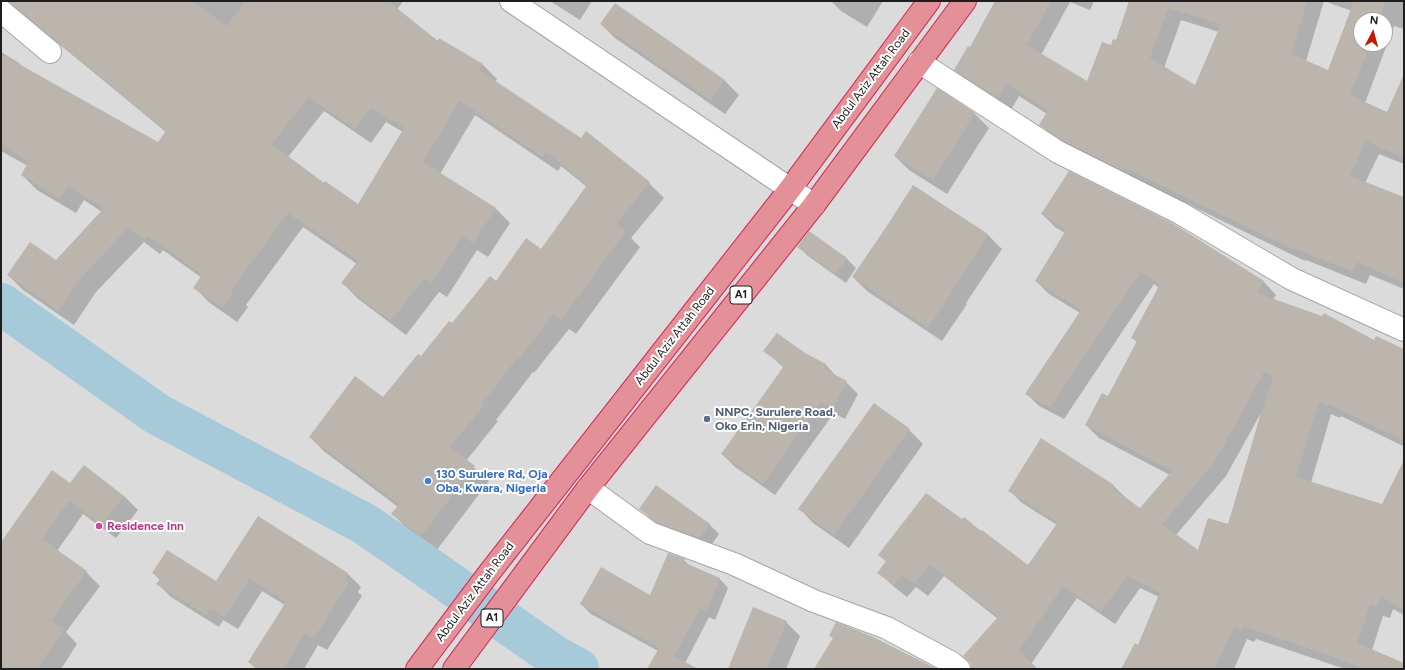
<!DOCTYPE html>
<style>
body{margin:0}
#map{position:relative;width:1405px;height:670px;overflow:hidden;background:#efece5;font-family:Figtree,sans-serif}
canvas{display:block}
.frame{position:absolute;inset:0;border:2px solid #1e1e1e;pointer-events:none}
.north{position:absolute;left:1353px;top:12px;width:40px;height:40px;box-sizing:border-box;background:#fff;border:1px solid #a5a5a5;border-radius:50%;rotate:6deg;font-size:11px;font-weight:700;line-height:16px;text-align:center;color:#1e1e1e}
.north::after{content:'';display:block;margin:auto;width:14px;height:18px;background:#c31909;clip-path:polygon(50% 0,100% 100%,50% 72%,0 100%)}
</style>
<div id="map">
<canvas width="1405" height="670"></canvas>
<div class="frame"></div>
<div class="north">N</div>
</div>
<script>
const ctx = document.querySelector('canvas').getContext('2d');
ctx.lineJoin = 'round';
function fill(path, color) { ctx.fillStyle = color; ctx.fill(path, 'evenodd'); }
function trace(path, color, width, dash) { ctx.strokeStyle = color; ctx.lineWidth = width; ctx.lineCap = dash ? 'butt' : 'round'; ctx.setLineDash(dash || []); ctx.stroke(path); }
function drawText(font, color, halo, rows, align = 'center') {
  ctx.font = font + ' Figtree,sans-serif'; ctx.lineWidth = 4; ctx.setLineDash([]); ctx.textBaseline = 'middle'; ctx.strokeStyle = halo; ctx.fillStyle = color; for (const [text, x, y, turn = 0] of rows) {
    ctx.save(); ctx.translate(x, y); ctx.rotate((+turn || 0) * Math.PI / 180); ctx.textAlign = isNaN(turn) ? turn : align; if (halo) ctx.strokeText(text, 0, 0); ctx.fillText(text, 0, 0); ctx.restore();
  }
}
const residential = new Path2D(`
 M 1,1 L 1404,1 L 1404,669 L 1,669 ZM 1361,20 L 1385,20 L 1385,44 L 1361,44 Z`);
const shadow = new Path2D(`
 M 4,1 L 403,1 L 397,10 L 438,42 L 482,64 L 497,79 L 495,82 L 581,139 L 586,133 L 649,183 L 664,198 L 631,238 L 640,247 L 576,334 L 569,329 L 534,373 L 533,372 L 496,420 L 498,421 L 466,461 L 489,481 L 436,551 L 407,529 L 393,514 L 398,507 L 325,452 L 310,437 L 384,398 L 453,325 L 496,282 L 541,250 L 587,187 L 561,166 L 558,171 L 475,115 L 440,174 L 495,208 L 510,223 L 488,257 L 477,250 L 447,297 L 439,292 L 406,335 L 357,298 L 343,283 L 357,264 L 303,227 L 246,305 L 248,307 L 237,322 L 210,303 L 195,288 L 202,278 L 163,250 L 160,254 L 144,242 L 96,292 L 74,325 L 23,290 L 8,275 L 56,261 L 102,212 L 84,200 L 76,213 L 37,190 L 22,175 L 28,166 L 1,151 L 1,52 L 19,63 L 25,69 L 159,144 L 166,132 L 25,16 L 19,13 ZM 324,111 L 371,143 L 386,122 L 403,132 L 358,205 L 324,184 L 288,157 Z
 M 550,1 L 592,1 L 580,20 Z
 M 831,1 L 883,1 L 867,27 L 841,11 Z
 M 997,1 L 1094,1 L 1090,10 L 1070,2 L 1041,55 L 1088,83 L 1111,46 L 1116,42 L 1130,1 L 1324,1 L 1306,61 L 1329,71 L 1352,11 L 1324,1 L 1404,1 L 1404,29 L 1394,26 L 1365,103 L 1387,113 L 1404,88 L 1404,164 L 1379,154 L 1365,183 L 1404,198 L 1404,289 L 1370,275 L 1366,284 L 1306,260 L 1305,261 L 1138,180 L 1136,183 L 1053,137 L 1040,124 L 1047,114 L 1019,96 L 1011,110 L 968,82 L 955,70 L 971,49 ZM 1181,20 L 1219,32 L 1196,87 L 1164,68 ZM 1361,20 L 1385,20 L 1385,44 L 1361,44 Z
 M 615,5 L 725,81 L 739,95 L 725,114 L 615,38 L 601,24 Z
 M 937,90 L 975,114 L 989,128 L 947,194 L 909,170 L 895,156 Z
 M 913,187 L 988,235 L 1002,249 L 966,303 L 967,304 L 942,341 L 867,291 L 853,277 Z
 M 1042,214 L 1174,225 L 1264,282 L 1276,295 L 1273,300 L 1375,342 L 1404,351 L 1403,446 L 1341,416 L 1340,418 L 1331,414 L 1311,483 L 1382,505 L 1404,463 L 1404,615 L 1393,609 L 1390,618 L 1383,616 L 1372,650 L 1404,669 L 1345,669 L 1256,639 L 1254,642 L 1247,639 L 1234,669 L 1131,669 L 1138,646 L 1159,597 L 1140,588 L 1115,624 L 1077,598 L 1031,664 L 1037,669 L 983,669 L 998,619 L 944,576 L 928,596 L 916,587 L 907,597 L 892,585 L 879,573 L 887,562 L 879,555 L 981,533 L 1028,566 L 1057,525 L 1022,503 L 1009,490 L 1113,485 L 1126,498 L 1141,510 L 1170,475 L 1099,438 L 1086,425 L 1108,397 L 1137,343 L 1133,338 L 1159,288 L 1154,284 L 1064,419 L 1039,406 L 1026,393 L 1080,313 L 1049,294 L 1036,281 L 1065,233 L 1055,227 ZM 1261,413 L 1228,525 L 1199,552 L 1176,535 L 1226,476 Z
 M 798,246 L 846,258 L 856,268 L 846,283 L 808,256 Z
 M 765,351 L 805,354 L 826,365 L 837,377 L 846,382 L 858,394 L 845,419 L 834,413 L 775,495 L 734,466 L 722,454 L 784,368 Z
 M 909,430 L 923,444 L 849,548 L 813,523 L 800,509 Z
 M 70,484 L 124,496 L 138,510 L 116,538 L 83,514 L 57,551 L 86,572 L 100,586 L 66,632 L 77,644 L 61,669 L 1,669 L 1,544 Z
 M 656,487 L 710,525 L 719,534 L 710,547 L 671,533 L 650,518 L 641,508 Z
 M 258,518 L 348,574 L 361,587 L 358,592 L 362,596 L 327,650 L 318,645 L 304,669 L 256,669 L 249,662 L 285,605 L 262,591 L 238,629 L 223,620 L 219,627 L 171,597 L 158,584 L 160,580 L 153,573 L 217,583 Z
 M 668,554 L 684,560 L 691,567 L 719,578 L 728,588 L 715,620 L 709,617 L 682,669 L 648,669 L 658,651 L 591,614 L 581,604 L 651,596 Z
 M 786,622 L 800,636 L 786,669 L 729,669 Z`);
const river = new Path2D(`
 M 1,304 L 157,414 L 365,524 L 556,657 L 578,669`);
const building = new Path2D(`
 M 8,1 L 192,1 L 227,26 L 245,1 L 388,1 L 438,41 L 439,38 L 483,64 L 479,70 L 581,138 L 586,131 L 650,182 L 616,224 L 626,231 L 561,320 L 553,315 L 519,359 L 517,358 L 482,404 L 484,406 L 450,447 L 475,466 L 421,536 L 391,514 L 399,504 L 309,437 L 355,376 L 383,397 L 418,354 L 421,356 L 449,321 L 452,323 L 490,276 L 496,281 L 526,238 L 541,249 L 587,185 L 546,152 L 542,157 L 460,101 L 423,162 L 496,208 L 473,243 L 462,236 L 432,283 L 424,278 L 391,321 L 341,283 L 358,261 L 288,213 L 231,290 L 234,291 L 222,308 L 193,288 L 202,275 L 148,236 L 145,240 L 128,228 L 82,277 L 58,311 L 7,275 L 30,242 L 56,260 L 104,208 L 68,186 L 60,199 L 21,175 L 29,161 L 1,145 L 1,54 L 158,142 L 166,131 ZM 308,97 L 355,129 L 371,108 L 404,128 L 358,204 L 325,181 L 324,183 L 272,144 Z
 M 995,1 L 1051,1 L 1027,45 L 1087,81 L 1102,42 L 1111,45 L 1113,39 L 1116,40 L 1129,1 L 1307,1 L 1291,54 L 1328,70 L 1354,1 L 1386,1 L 1379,20 L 1361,20 L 1361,44 L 1370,44 L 1350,95 L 1387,112 L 1404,74 L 1404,158 L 1366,141 L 1350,176 L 1404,197 L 1404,283 L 1357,262 L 1353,272 L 1293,248 L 1292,249 L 1125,168 L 1123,171 L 1064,141 L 1039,125 L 1048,110 L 1006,84 L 998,98 L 954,70 L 968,46 L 970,47 ZM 1168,8 L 1221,24 L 1195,85 L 1150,58 Z
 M 615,3 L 725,80 L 711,101 L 600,24 Z
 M 937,88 L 975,113 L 933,180 L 894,156 Z
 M 1069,171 L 1174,224 L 1264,281 L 1257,293 L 1322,316 L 1324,313 L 1374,340 L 1376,336 L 1404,349 L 1404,441 L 1328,404 L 1327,406 L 1319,402 L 1296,477 L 1382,504 L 1404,460 L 1404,610 L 1381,597 L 1377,606 L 1370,604 L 1357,643 L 1404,663 L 1404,669 L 1368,669 L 1243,626 L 1241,630 L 1234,627 L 1215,669 L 1121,669 L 1135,643 L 1138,645 L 1160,592 L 1127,576 L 1101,612 L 1063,586 L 1019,651 L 1038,669 L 971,669 L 971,664 L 963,656 L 998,617 L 930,564 L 915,584 L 902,575 L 894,585 L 877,573 L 886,561 L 878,555 L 926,493 L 962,519 L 964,517 L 981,531 L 982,530 L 1028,565 L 1058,522 L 1008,491 L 1041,438 L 1114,485 L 1112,488 L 1140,508 L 1172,471 L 1085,425 L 1102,393 L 1108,396 L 1137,341 L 1131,338 L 1160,284 L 1141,272 L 1050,407 L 1025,394 L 1081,310 L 1035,281 L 1066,230 L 1041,214 ZM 1264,372 L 1273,376 L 1228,524 L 1208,518 L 1198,550 L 1162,524 L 1214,463 Z
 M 913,185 L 988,234 L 953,289 L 954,289 L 928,328 L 852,277 L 887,226 Z
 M 809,231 L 847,258 L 836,274 L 797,247 Z
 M 777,333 L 805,353 L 826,364 L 824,369 L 847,381 L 833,408 L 821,402 L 763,484 L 721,454 L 784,366 L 763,351 Z
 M 874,403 L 910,429 L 834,535 L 798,509 Z
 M 84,465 L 124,496 L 102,525 L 69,501 L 42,539 L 87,571 L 51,621 L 64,629 L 37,669 L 1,669 L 1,542 L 52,470 L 70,483 Z
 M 656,485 L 710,524 L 700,538 L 660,524 L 639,509 Z
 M 258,516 L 348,573 L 345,580 L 349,583 L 314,638 L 305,633 L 283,669 L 258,669 L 248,662 L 286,602 L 249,579 L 225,617 L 210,608 L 206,615 L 156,584 L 161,578 L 152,573 L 167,550 L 216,581 Z
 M 668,553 L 685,559 L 683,562 L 720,578 L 706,611 L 700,609 L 674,656 L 698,669 L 647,669 L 659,648 L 580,604 L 601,567 L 650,595 Z
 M 753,607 L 787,621 L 767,669 L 728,669 Z
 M 836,622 L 871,636 L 937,669 L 814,669 L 833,638 L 829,636 Z`);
const minor = new Path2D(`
 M 511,1 L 814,205
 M 1,11 L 50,52
 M 919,62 L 1058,152 L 1180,213 L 1292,279 L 1404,330
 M 588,488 L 650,533 L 734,564 L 814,601 L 887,628 L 952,663 L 959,669`);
const highway = new Path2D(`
 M 417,669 L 489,573 L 790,189 L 929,1
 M 454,669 L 588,488 L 814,205 L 965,1`);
const markers = [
 [707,419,4,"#5c6f8a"],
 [428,481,4,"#3f7fe0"],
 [99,526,4,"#d1479c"]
];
const shields = [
 [741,295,22],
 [492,618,22]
];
const shieldNames = [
 ["A1",741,295],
 ["A1",492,618]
];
const streetNames = [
 ["Abdul Aziz Attah Road",871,79,-53],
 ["Abdul Aziz Attah Road",675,336,-52],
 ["Abdul Aziz Attah Road",475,592,-53]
];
const serviceNames = [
 ["NNPC, Surulere Road,",715,412],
 ["Oko Erin, Nigeria",715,426]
];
const shopNames = [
 ["130 Surulere Rd, Oja",436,474],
 ["Oba, Kwara, Nigeria",436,488]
];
const hotelNames = [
 ["Residence Inn",107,526]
];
fill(residential, '#dcdbdb');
fill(shadow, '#0003');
trace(river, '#a7cada', 42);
fill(building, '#bbb5ae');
trace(minor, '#a5a5a5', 24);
trace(highway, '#d22c57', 24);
trace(minor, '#fff', 22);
trace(highway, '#e39098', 22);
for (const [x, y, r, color] of markers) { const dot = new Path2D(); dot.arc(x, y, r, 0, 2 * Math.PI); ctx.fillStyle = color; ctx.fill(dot); trace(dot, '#fff', 1.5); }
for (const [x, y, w] of shields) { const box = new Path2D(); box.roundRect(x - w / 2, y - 9, w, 18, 3); ctx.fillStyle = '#fff'; ctx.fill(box); trace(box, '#1e1e1e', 1); }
drawText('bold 11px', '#1e1e1e', null, shieldNames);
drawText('12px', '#1e1e1e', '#fff', streetNames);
drawText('bold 12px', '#4e5e75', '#fff', serviceNames, 'left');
drawText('bold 12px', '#366cbe', '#fff', shopNames, 'left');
drawText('bold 12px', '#b23c85', '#fff', hotelNames, 'left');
</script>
